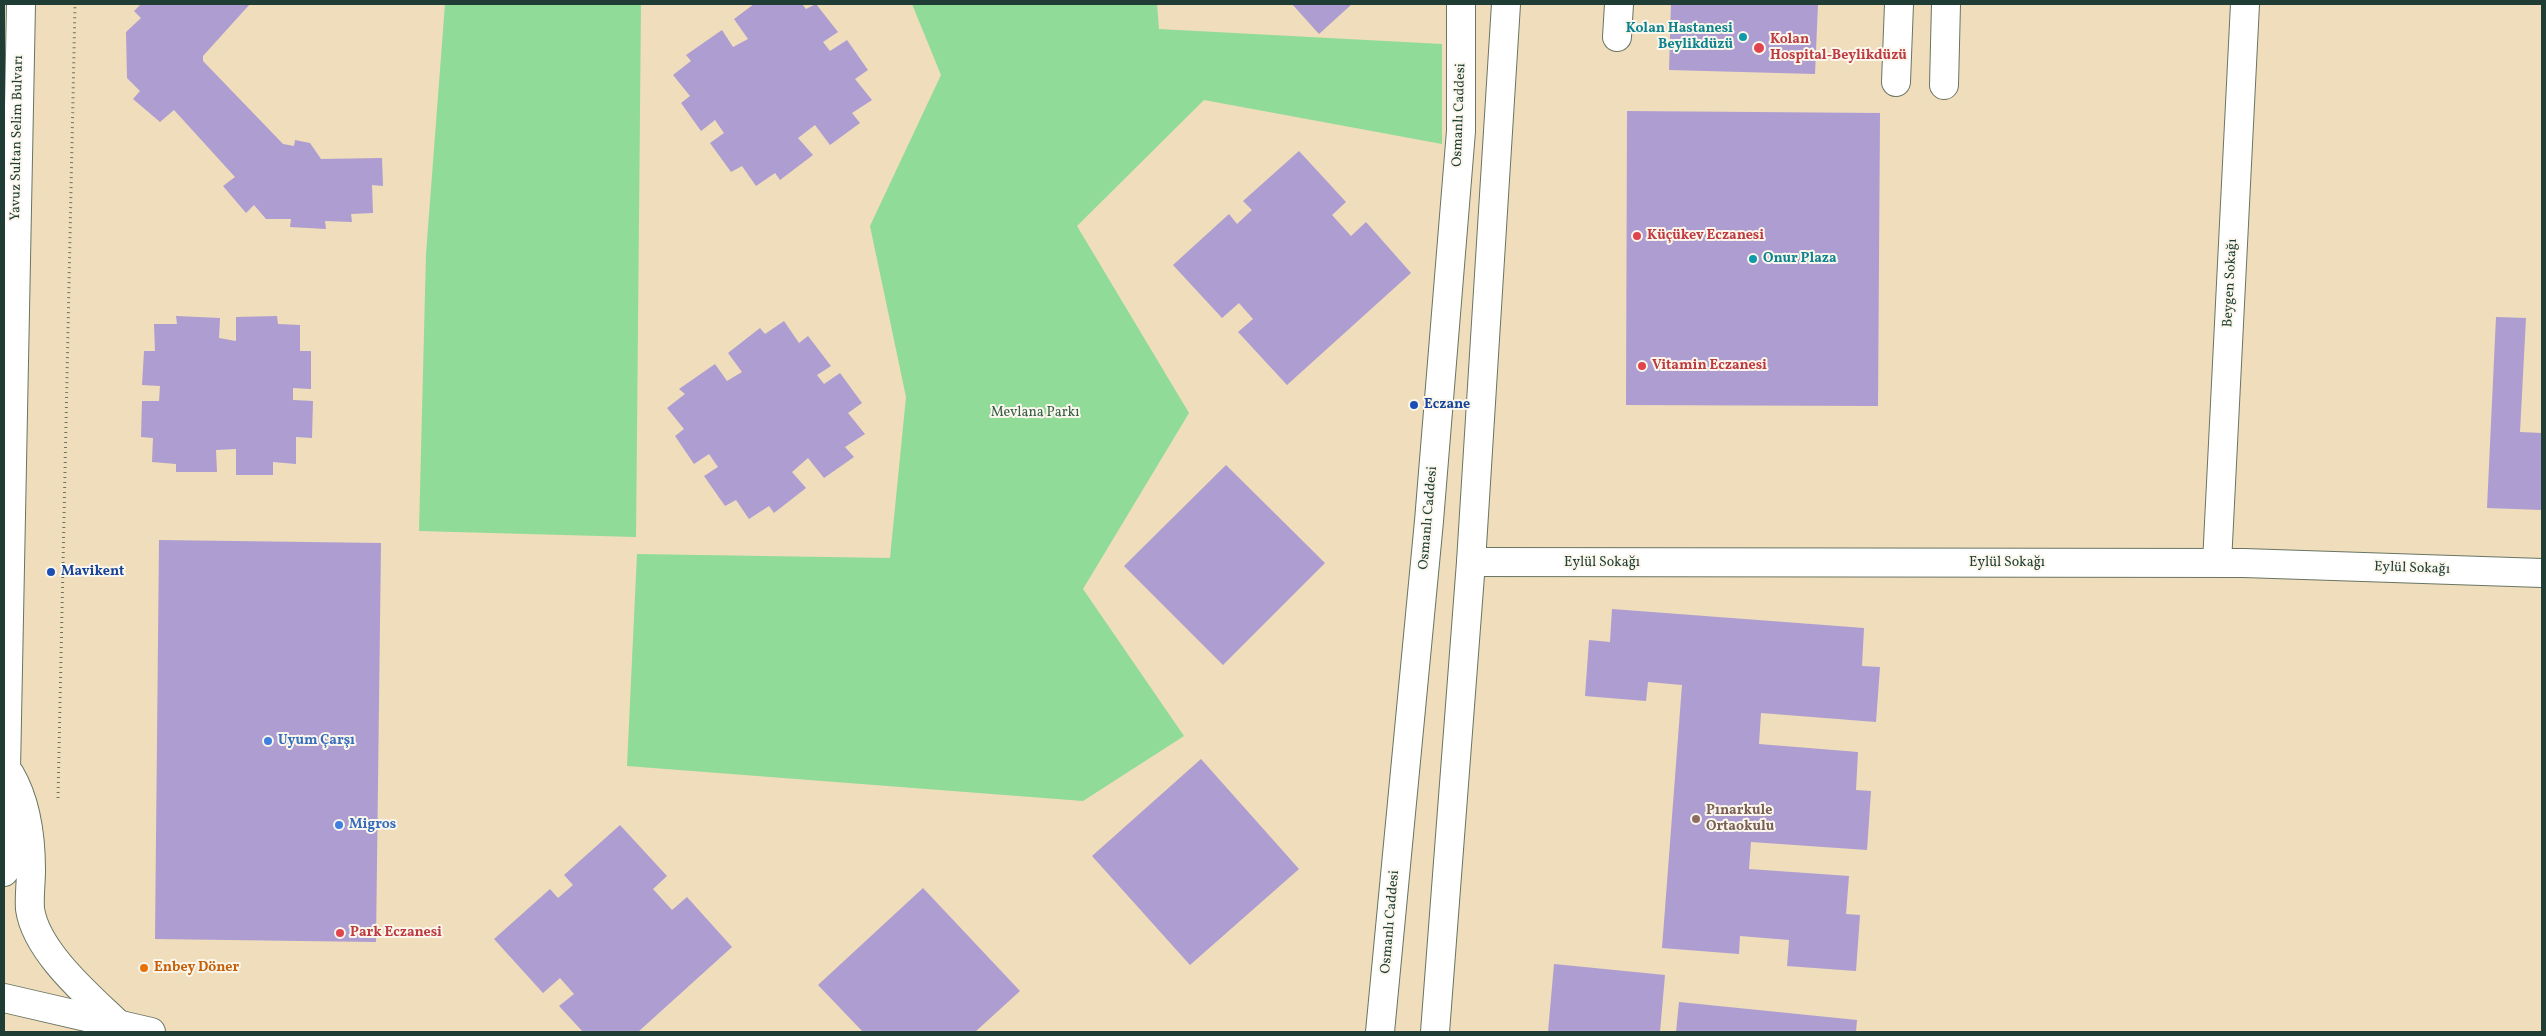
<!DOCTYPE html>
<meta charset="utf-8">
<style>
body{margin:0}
#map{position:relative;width:2546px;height:1036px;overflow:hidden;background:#efddbb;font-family:Vollkorn,serif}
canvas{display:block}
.frame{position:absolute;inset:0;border:5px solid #1f3d34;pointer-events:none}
</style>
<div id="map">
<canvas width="2546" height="1036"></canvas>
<div class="frame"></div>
</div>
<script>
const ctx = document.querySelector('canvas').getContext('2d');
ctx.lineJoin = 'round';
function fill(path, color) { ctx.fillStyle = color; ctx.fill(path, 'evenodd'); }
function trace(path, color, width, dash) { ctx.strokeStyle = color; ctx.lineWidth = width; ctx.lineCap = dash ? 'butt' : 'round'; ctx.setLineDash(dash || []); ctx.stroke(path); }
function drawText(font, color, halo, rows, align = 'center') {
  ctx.font = font + ' Vollkorn,serif'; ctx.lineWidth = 4; ctx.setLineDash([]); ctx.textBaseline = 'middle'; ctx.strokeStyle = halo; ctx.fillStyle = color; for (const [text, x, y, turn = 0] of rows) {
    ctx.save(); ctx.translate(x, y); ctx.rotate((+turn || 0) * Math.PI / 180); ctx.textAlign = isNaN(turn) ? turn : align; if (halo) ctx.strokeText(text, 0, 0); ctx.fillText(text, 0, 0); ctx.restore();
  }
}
const green = new Path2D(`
 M 445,4 L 641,4 L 636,537 L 419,531 L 426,254 Z
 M 912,4 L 1157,4 L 1159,29 L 1442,44 L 1442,144 L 1204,100 L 1077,226 L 1189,413 L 1083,589 L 1184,736 L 1083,801 L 627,766 L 637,554 L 890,558 L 906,397 L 870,226 L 941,75 Z`);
const building = new Path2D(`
 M 141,4 L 250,4 L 203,56 L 203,61 L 283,144 L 294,146 L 295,140 L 310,143 L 321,159 L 382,158 L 383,186 L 372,185 L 373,213 L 351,214 L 352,222 L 325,221 L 326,229 L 290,227 L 291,219 L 266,219 L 254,205 L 246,213 L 223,186 L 235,177 L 174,110 L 160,122 L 133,99 L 140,91 L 127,78 L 126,32 L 141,18 L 134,11 Z
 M 754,4 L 802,4 L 806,9 L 816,4 L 838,32 L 823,42 L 830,51 L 847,40 L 868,70 L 855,79 L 872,100 L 852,113 L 860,123 L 830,145 L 815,125 L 798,138 L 813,155 L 780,180 L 775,173 L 756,186 L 742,166 L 731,172 L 710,143 L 724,133 L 715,120 L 701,131 L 681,103 L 690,96 L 673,75 L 691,61 L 686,55 L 722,30 L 733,47 L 748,39 L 734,19 Z
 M 1292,4 L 1352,4 L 1319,34 Z
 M 1671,4 L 1818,4 L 1815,74 L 1669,70 Z
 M 1627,111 L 1880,113 L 1878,406 L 1626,405 Z
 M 1299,151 L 1346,202 L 1332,215 L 1351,236 L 1366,222 L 1411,273 L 1287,385 L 1238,332 L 1253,319 L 1239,303 L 1222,318 L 1173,265 L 1229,214 L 1237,224 L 1252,210 L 1243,201 Z
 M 176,316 L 220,318 L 219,338 L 236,341 L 236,317 L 277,316 L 278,324 L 300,325 L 300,351 L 311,351 L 311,389 L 293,388 L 293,400 L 313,401 L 312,438 L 296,437 L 296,464 L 273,462 L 273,475 L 236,475 L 236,449 L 216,450 L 217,472 L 176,472 L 176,464 L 152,462 L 153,438 L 141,437 L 142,401 L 159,401 L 160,386 L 142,385 L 144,351 L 155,351 L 154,324 L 177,324 Z
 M 2496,317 L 2526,318 L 2520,432 L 2542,433 L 2542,510 L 2487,508 Z
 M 784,321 L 799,343 L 808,336 L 831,366 L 817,375 L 824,384 L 840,373 L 862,403 L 848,413 L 865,434 L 845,447 L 854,457 L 824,478 L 808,458 L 792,472 L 806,488 L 774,513 L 769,506 L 749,519 L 736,500 L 725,506 L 704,476 L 718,467 L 709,454 L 694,464 L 675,436 L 684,429 L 667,408 L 685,394 L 679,389 L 715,364 L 727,381 L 742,372 L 728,353 L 760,328 L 765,334 Z
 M 1226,465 L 1325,563 L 1223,665 L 1124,566 Z
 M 159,540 L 381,543 L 376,942 L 155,939 Z
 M 1612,609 L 1864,628 L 1862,666 L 1880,667 L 1876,722 L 1761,713 L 1759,744 L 1858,752 L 1856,790 L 1871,791 L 1867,850 L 1751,842 L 1749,869 L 1849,876 L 1846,914 L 1860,915 L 1856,971 L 1787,966 L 1789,940 L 1740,936 L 1739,954 L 1662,948 L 1682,685 L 1648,682 L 1646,701 L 1585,696 L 1589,640 L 1610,642 Z
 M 1201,759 L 1299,869 L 1190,965 L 1092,856 Z
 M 620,825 L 667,876 L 653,889 L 672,910 L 687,897 L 732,947 L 638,1032 L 583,1032 L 559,1006 L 574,994 L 560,978 L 543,993 L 494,939 L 550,889 L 558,898 L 573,885 L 564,875 Z
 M 923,888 L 1020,991 L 975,1032 L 863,1032 L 818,985 Z
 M 1554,964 L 1665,975 L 1660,1032 L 1548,1032 Z
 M 1679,1002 L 1857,1020 L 1856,1032 L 1676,1032 Z`);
const path = new Path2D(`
 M 58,798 L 75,4`);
const minor = new Path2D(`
 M 1617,37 L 1619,4
 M 1896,82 L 1899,4
 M 1944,85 L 1946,4
 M 1471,562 L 2244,563 L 2542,573
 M 2217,563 L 2245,4
 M 4,998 L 151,1032`);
const major = new Path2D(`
 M 10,774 C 27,803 31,837 31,870 C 31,883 29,896 30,909 C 36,952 90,997 120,1026
 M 4,872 L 21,4
 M 1380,1032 L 1429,521 L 1461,131 L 1461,4
 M 1435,1032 L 1471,562 L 1506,4`);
const markers = [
 [1743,37,5,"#0f9aa8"],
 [1759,48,6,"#e0444e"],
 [1637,236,5,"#e0444e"],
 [1753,259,5,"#0f9aa8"],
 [1642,366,5,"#e0444e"],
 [1414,405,5,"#1a4fb4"],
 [51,572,5,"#1a4fb4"],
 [268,741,5,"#3f7fe0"],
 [1696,819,5,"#8d6e63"],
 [339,825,5,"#3f7fe0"],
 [340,933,5,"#e0444e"],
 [144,968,5,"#e8710a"]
];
const cultureNames = [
 ["Kolan Hastanesi",1733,29],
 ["Beylikdüzü",1733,45],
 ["Onur Plaza",1763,259,"left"]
];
const healthNames = [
 ["Kolan",1770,40],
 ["Hospital-Beylikdüzü",1770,56],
 ["Küçükev Eczanesi",1647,236],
 ["Vitamin Eczanesi",1652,366],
 ["Park Eczanesi",350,933]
];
const streetNames = [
 ["Osmanlı Caddesi",1460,115,-88],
 ["Yavuz Sultan Selim Bulvarı",18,138,-89],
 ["Beygen Sokağı",2231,283,-87],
 ["Osmanlı Caddesi",1429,518,-85],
 ["Eylül Sokağı",1602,563],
 ["Eylül Sokağı",2007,563],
 ["Eylül Sokağı",2412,569,2],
 ["Osmanlı Caddesi",1391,922,-85]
];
const transitNames = [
 ["Eczane",1424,405],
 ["Mavikent",61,572]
];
const parkNames = [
 ["Mevlana Parkı",1035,413]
];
const shopNames = [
 ["Uyum Çarşı",278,741],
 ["Migros",349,825]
];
const educationNames = [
 ["Pınarkule",1706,811],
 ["Ortaokulu",1706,827]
];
const foodNames = [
 ["Enbey Döner",154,968]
];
fill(green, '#90db97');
fill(building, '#ad9dd1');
trace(minor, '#687563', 30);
trace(major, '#687563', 30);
trace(path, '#687563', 3, [1, 4]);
trace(minor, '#fff', 28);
trace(major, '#fff', 28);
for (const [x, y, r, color] of markers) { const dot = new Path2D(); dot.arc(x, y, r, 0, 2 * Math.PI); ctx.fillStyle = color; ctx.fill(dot); trace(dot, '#fbf7ec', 2); }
drawText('bold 14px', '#0d838f', '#fbf7ec', cultureNames, 'right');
drawText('bold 14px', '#be3a42', '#fbf7ec', healthNames, 'left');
drawText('14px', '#1f3d34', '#fbf7ec', streetNames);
drawText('bold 14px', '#164399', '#fbf7ec', transitNames, 'left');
drawText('14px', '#365d48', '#fbf7ec', parkNames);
drawText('bold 14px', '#366cbe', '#fbf7ec', shopNames, 'left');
drawText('bold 14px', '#785e54', '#fbf7ec', educationNames, 'left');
drawText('bold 14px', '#c56008', '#fbf7ec', foodNames, 'left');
</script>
